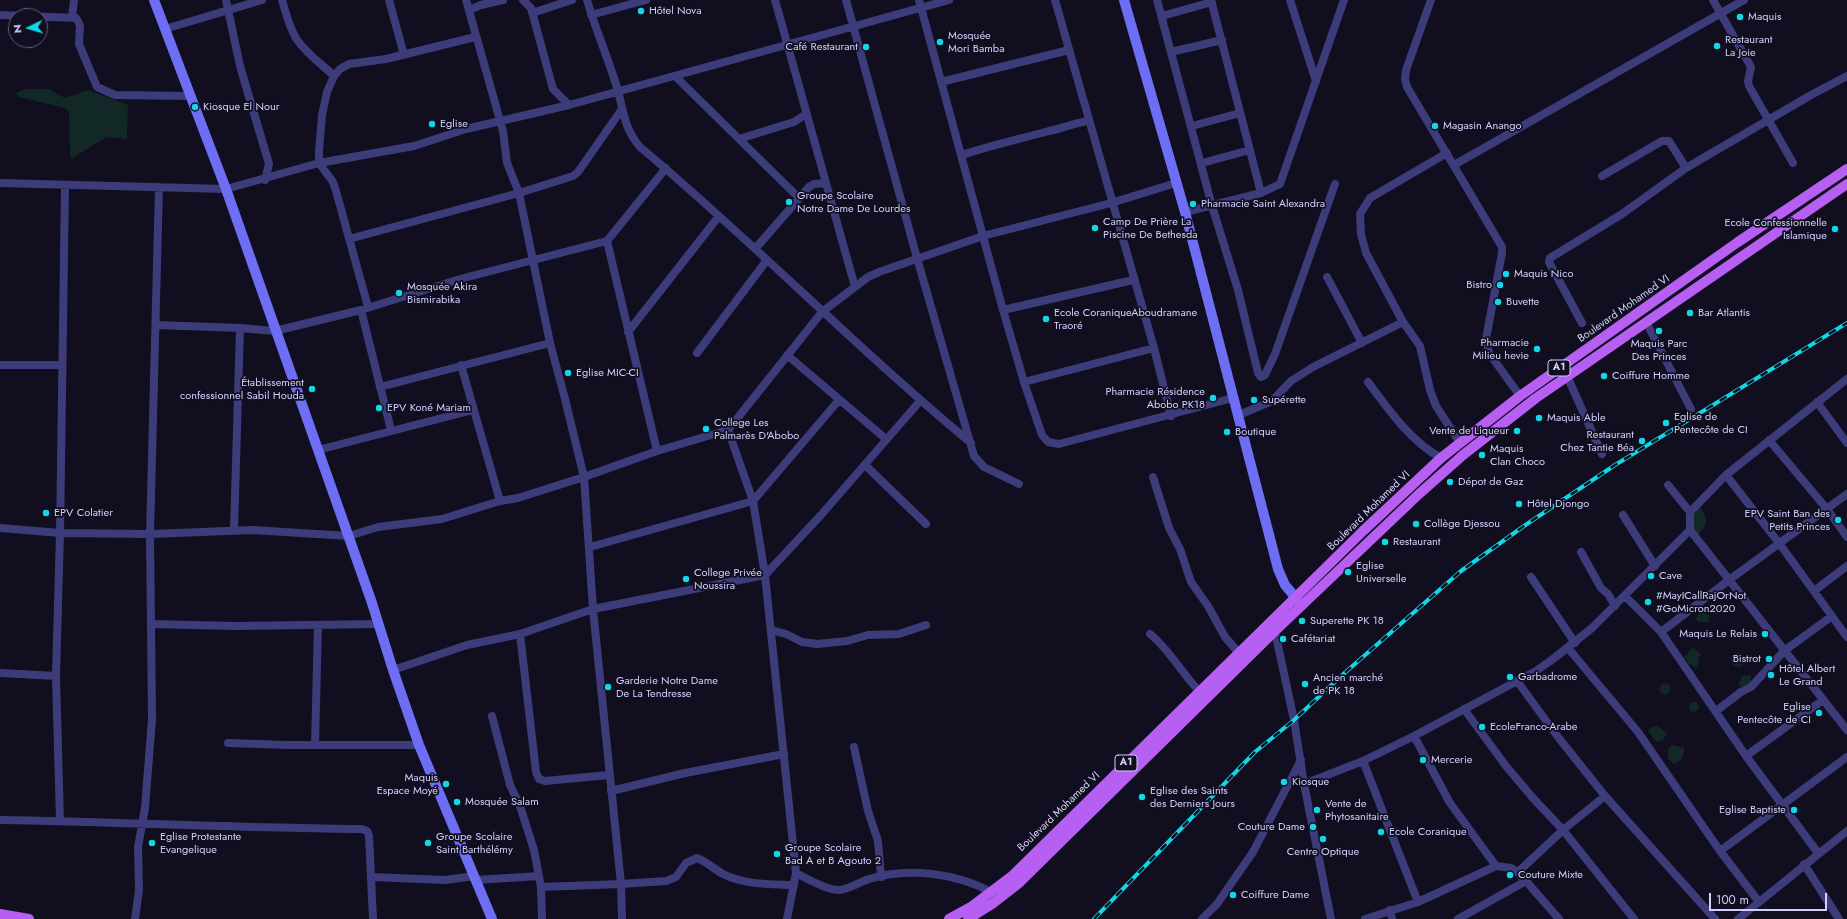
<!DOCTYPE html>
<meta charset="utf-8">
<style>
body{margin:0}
#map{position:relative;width:1847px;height:919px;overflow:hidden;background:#100e1f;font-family:Jost,sans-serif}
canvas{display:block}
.north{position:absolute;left:8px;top:8px;width:40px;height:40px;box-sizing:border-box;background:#100e1f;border:1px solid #5e5b77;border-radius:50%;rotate:265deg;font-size:11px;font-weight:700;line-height:16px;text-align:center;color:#d3cffc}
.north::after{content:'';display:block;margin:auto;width:14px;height:18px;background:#11d7e6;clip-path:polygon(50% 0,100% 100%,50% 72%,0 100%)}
.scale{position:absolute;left:1709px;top:893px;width:118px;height:18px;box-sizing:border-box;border:2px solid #d3cffc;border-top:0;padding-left:5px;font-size:12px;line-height:14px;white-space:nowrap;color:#d3cffc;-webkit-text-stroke:3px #100e1f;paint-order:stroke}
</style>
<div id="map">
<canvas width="1847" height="919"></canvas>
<div class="north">N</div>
<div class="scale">100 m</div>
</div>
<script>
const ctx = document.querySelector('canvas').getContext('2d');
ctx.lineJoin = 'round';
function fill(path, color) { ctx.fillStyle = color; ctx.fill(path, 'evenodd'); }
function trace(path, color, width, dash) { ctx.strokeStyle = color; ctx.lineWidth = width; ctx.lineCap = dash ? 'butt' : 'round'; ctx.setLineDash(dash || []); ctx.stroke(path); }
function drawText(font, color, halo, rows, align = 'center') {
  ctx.font = font + ' Jost,sans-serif'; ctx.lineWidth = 3.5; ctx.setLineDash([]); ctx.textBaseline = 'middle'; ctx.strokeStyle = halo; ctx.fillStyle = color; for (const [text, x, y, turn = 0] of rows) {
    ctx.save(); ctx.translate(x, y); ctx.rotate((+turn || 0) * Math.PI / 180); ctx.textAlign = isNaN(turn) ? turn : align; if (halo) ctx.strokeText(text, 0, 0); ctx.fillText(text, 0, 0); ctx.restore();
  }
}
const green = new Path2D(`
 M 25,89 L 48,89 L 65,98 L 88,90 L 128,105 L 127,139 L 107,137 L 96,143 L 72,159 L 70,154 L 69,112 L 65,108 L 19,97 L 16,93 Z
 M 1700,506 C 1708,521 1709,522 1698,535 L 1693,529 L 1693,512 Z
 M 1699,612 L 1709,615 L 1709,622 L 1698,622 L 1696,619 Z
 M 1693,648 L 1701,654 L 1698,659 L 1699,662 L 1696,668 L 1688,663 L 1685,657 L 1691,649 Z
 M1731 660a7 7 0 1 1 14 0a7 7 0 1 1-14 0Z
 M 1745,675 L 1751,676 L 1751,683 L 1745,689 L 1738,685 L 1742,676 Z
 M1659.5 689a5.5 5.5 0 1 1 11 0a5.5 5.5 0 1 1-11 0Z
 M1689 707a5 5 0 1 1 10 0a5 5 0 1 1-10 0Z
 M 1657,725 L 1667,733 L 1663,740 L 1656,742 L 1648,731 L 1650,728 Z
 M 1672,745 L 1684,748 C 1685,755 1681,762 1674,764 L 1668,759 L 1668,749 Z`);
const street = new Path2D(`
 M 226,0 L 240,66 L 269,164 L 265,180
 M 282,0 C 286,13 289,27 296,38 C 305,53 322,64 334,76
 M 389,0 L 404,55
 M 466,0 L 503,131 L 507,163 L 519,193 L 550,343 L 565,399 L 584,477 L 593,609 L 621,884 L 622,919
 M 523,0 L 531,8 L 553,89 L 569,105
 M 587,0 C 596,31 609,60 618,91 C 624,113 624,128 640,147 C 754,242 857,349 971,443
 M 775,0 L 855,287
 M 846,0 L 917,258 L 974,456 L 984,467 L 1019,484
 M 919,0 L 1003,310 L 1024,382 L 1042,435 L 1048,442 L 1059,444 L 1233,398
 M 1055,0 L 1154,348 L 1171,416
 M 1157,0 L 1212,206 L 1238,290 L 1258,373 L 1261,377 L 1265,375 L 1275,354 L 1335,184
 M 1211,0 L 1261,193
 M 1290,0 L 1316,81
 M 1431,0 L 1406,70 L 1405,79 L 1407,87 L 1502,247 L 1502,253 L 1486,339 L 1489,353 L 1520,396
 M 1713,0 L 1751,67 L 1748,81 L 1749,86 L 1793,163
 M 469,10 L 481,5 L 503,0
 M 532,13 L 572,0
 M 0,15 L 76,18 L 80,25 L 79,44 L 97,87 L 115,95 L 190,96
 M 591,15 L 646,0
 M 1162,16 L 1212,2
 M 72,17 L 74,0
 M 165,29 L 262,0
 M 1171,52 L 1222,40
 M 675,76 L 799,198
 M 941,82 L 1069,50
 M 1192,126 L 1240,113
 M 739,139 L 794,122 L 806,114
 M 1447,153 L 1370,198 L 1360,214 L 1361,234 L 1366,253 L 1403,322 L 1420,346 L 1430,390 L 1436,406 L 1460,443
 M 962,155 C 991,145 1020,139 1049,131 C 1063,128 1075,123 1088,121
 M 1202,163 L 1250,150
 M 1454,165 L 1744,0
 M 1602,176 L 1662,141 L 1669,141 L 1686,168
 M 0,183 L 226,189 L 319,163 L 414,146 L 466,129 L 569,105 L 949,0
 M 1185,212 L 1261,193 L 1280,184 L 1344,0
 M 349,239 L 519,193 L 573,176 L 578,172 L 622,109
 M 607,241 L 657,451
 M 755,249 L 809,187 L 814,184 L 826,183
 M 1327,277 L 1362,343
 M 368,307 L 336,191 L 333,182 L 319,163 L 319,151 L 322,115 L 327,92 L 334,76 L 340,69 L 349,64 L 386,59 L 475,37
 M 361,310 L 391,430
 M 1003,310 L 1133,280
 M 1646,322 L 1691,409
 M 1582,323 L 1549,262 L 1550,258 L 1622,214 L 1686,168 L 1811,95 L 1847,76
 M 156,325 L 240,328 L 275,331 L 361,310 L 460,279 L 607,241 L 666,168
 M 628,332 L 719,216
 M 697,353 L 767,260
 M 787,355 L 886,439
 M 0,365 L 62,365
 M 461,365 L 500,501
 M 1567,376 L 1602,454
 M 1024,382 L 1154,348
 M 1368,382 C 1389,410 1410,441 1441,458
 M 380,387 L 550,343
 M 1817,402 L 1847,443
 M 1239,415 L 1272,401 L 1291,381 L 1313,367 L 1403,322
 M 728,430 L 753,501 L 765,575 L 796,873 L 787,919
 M 1769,440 L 1827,509 L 1847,537
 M 318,450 L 473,410
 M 865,465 L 926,524
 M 1726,475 L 1779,543 L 1847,637
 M 1153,477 L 1169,528 L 1180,549 L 1191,582 L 1208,606 L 1225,637 L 1239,653
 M 1668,485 L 1690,512
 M 1623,515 L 1655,566
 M 0,528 L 60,533 L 150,534 L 253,530 L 349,536 L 378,527 L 442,519 L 500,501 L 518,498 L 584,477 L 657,451 L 728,430 L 822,312 L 868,277 L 879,272 L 983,236 L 1111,203 L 1176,183
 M 234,530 L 240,328
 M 1690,530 L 1847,730
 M 590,547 L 753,501 L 839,400
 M 1581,552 L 1601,588 L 1608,594 L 1615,606
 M 1531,577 L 1575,643
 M 1814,591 L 1847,566
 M 1625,596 L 1661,632 L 1746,756 L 1818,853
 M 151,624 L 235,626 L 379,624
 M 1274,627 L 1294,720 L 1304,784 L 1331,919
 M 771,630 L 786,634 L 802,642 L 817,644 L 847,641 L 868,635 L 899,634 L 926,625
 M 1661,632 L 1729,580 L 1847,494
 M 520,634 L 536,772 L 539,779 L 545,781 L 609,775
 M 1150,634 C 1170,650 1182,674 1200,692
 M 1568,648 L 1638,732 L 1720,851 L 1759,902
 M 393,670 L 467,645 L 520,634 L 593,609 L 765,575 L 821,515 L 920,401
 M 0,673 L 56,676
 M 1517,681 L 1558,737 L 1605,796 L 1715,919
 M 1464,709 L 1506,766 L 1532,797 L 1563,830 L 1634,919
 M 1716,711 L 1741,692 L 1751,687 L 1784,651 L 1832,616
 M 492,716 L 510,785 L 520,806 L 534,850 L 541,887 L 542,919
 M 1414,736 L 1450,803 L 1496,866
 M 228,743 L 288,745 L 419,745
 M 315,745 L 318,625
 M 854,747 L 868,811 L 878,841 L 881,877
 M 1746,756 L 1823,700
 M 1363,761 L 1418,902
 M 1304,784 L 1363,761 L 1414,736 L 1536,671 L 1553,659 L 1592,628 L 1690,530 L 1690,512 L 1726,475 L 1847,379
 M 611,791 L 685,773 L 784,754
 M 0,820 C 121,822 241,828 362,829 L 367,831 L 369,836 L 373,919
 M 60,821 L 56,676 L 60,533 L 65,186
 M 1720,851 L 1847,757
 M 1804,864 L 1839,919
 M 1518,872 L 1563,830 L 1605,796
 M 796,873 C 806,878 826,890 838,890 C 848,890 859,882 869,879 C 908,867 956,873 991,892
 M 371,877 L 445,880 L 474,876
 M 476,880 L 539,876
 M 541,887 L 621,884 L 666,881 L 676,877 L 686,863 L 697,858 C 707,862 714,869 723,874 C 744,885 772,884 794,885
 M 1390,910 L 1392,919
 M 135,919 L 139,890 L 138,847 L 145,808 L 152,719 L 150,534 L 159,187
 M 1202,919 L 1217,904 L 1253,852 L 1301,760
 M 1365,919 L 1418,902 L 1496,866 L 1511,868 L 1518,872 L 1559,919
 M 1458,919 L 1526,881
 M 1738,919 L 1847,831`);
const secondary = new Path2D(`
 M 154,0 L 226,189 L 371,600 L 393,670 L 419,745 L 492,919
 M 1124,0 L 1185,212 L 1278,569 L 1285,585 L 1301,604`);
const primary = new Path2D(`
 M 0,914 L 29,919
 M 949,919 L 971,907 L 1012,876 L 1363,531 L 1441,458 L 1520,396 L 1738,242 L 1847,169
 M 968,919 L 992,904 L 1019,883 L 1276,630 L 1419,494 L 1463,455 L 1536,398 L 1847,184`);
const rail = new Path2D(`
 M 1094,919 L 1255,752 L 1294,720 L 1340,677 L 1461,571 L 1524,526 L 1615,465 L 1847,323`);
const markers = [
 [641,11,4,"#11d7e6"],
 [1740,17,4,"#11d7e6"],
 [940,42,4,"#11d7e6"],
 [1717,46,4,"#11d7e6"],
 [866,47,4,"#11d7e6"],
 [195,107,4,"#11d7e6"],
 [432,124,4,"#11d7e6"],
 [1435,126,4,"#11d7e6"],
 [789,202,4,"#11d7e6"],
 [1193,204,4,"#11d7e6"],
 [1095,228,4,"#11d7e6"],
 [1835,229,4,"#11d7e6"],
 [1506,274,4,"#11d7e6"],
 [1500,285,4,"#11d7e6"],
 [399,293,4,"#11d7e6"],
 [1498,302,4,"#11d7e6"],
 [1690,313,4,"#11d7e6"],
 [1046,319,4,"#11d7e6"],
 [1659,331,4,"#11d7e6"],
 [1537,349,4,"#11d7e6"],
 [568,373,4,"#11d7e6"],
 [1604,376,4,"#11d7e6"],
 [312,389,4,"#11d7e6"],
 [1213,398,4,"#11d7e6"],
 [1254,400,4,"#11d7e6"],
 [379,408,4,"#11d7e6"],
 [1539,418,4,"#11d7e6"],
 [1666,423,4,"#11d7e6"],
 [706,429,4,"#11d7e6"],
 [1517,431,4,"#11d7e6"],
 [1227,432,4,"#11d7e6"],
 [1642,441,4,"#11d7e6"],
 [1482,455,4,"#11d7e6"],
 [1450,482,4,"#11d7e6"],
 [1519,504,4,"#11d7e6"],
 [46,513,4,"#11d7e6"],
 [1838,520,4,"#11d7e6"],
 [1416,524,4,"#11d7e6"],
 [1385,542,4,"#11d7e6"],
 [1348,572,4,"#11d7e6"],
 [1651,576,4,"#11d7e6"],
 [686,579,4,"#11d7e6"],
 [1648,602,4,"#11d7e6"],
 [1302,621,4,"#11d7e6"],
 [1765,634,4,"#11d7e6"],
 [1283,639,4,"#11d7e6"],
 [1769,659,4,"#11d7e6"],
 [1771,675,4,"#11d7e6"],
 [1510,677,4,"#11d7e6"],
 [1305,684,4,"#11d7e6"],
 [608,687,4,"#11d7e6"],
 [1819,713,4,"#11d7e6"],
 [1482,727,4,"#11d7e6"],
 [1423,760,4,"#11d7e6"],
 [1284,782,4,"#11d7e6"],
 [446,784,4,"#11d7e6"],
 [1142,797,4,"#11d7e6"],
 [457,802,4,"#11d7e6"],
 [1317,810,4,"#11d7e6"],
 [1794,810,4,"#11d7e6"],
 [1313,827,4,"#11d7e6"],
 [1381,832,4,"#11d7e6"],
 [1323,839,4,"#11d7e6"],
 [152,843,4,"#11d7e6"],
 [428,843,4,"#11d7e6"],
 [777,854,4,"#11d7e6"],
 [1510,875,4,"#11d7e6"],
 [1233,895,4,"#11d7e6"]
];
const shields = [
 [1559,368,22],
 [1126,763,22]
];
const shieldNames = [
 ["A1",1559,368],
 ["A1",1126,763]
];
const poiNames = [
 ["Hôtel Nova",649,11],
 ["Maquis",1748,17],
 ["Mosquée",948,36],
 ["Mori Bamba",948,49],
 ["Restaurant",1725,40],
 ["La Joie",1725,53],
 ["Café Restaurant",858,47,"right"],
 ["Kiosque El Nour",203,107],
 ["Eglise",440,124],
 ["Magasin Anango",1443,126],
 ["Groupe Scolaire",797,196],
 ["Notre Dame De Lourdes",797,209],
 ["Pharmacie Saint Alexandra",1201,204],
 ["Camp De Prière La",1103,222],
 ["Piscine De Bethesda",1103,235],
 ["Ecole Confessionnelle",1827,223,"right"],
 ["Islamique",1827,236,"right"],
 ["Maquis Nico",1514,274],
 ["Bistro",1492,285,"right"],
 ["Mosquée Akira",407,287],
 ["Bismirabika",407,300],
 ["Buvette",1506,302],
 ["Ecole CoraniqueAboudramane",1054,313],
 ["Traoré",1054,326],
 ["Bar Atlantis",1698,313],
 ["Pharmacie",1529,343,"right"],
 ["Milieu hevie",1529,356,"right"],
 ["Maquis Parc",1659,344,"center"],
 ["Des Princes",1659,357,"center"],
 ["Eglise MIC-CI",576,373],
 ["Coiffure Homme",1612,376],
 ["Établissement",304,383,"right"],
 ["confessionnel Sabil Houda",304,396,"right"],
 ["Pharmacie Résidence",1205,392,"right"],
 ["Abobo PK18",1205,405,"right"],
 ["Supérette",1262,400],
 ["EPV Koné Mariam",387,408],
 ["Eglise de",1674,417],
 ["Pentecôte de CI",1674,430],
 ["Maquis Able",1547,418],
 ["College Les",714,423],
 ["Palmarès D'Abobo",714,436],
 ["Vente de Liqueur",1509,431,"right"],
 ["Boutique",1235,432],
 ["Restaurant",1634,435,"right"],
 ["Chez Tantie Béa",1634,448,"right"],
 ["Maquis",1490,449],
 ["Clan Choco",1490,462],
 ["Dépot de Gaz",1458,482],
 ["Hôtel Djongo",1527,504],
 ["EPV Colatier",54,513],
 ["EPV Saint Ban des",1830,514,"right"],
 ["Petits Princes",1830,527,"right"],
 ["Collège Djessou",1424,524],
 ["Restaurant",1393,542],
 ["Eglise",1356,566],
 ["Universelle",1356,579],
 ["College Privée",694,573],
 ["Noussira",694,586],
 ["Cave",1659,576],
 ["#MayICallRajOrNot",1656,596],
 ["#GoMicron2020",1656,609],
 ["Superette PK 18",1310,621],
 ["Maquis Le Relais",1757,634,"right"],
 ["Cafétariat",1291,639],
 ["Bistrot",1761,659,"right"],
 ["Hôtel Albert",1779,669],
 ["Le Grand",1779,682],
 ["Garbadrome",1518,677],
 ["Ancien marché",1313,678],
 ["de PK 18",1313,691],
 ["Garderie Notre Dame",616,681],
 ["De La Tendresse",616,694],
 ["Eglise",1811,707,"right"],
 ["Pentecôte de CI",1811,720,"right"],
 ["EcoleFranco-Arabe",1490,727],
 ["Mercerie",1431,760],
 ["Maquis",438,778,"right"],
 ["Espace Moyé",438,791,"right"],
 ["Kiosque",1292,782],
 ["Eglise des Saints",1150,791],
 ["des Derniers Jours",1150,804],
 ["Mosquée Salam",465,802],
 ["Vente de",1325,804],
 ["Phytosanitaire",1325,817],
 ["Eglise Baptiste",1786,810,"right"],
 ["Couture Dame",1305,827,"right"],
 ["Ecole Coranique",1389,832],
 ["Eglise Protestante",160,837],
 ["Evangelique",160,850],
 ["Groupe Scolaire",436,837],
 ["Saint Barthélémy",436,850],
 ["Groupe Scolaire",785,848],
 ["Bad A et B Agouto 2",785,861],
 ["Centre Optique",1323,852,"center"],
 ["Couture Mixte",1518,875],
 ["Coiffure Dame",1241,895]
];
const streetNames = [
 ["Boulevard Mohamed VI",1624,309,-35],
 ["Boulevard Mohamed VI",1369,511,-44],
 ["Boulevard Mohamed VI",1059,812,-44]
];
fill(green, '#122827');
trace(street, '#3d3c7a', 8);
trace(secondary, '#6d6ef4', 10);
trace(primary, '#b75ef3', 10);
trace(rail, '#11d7e6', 4);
trace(rail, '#100e1f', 2.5, [8]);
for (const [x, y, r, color] of markers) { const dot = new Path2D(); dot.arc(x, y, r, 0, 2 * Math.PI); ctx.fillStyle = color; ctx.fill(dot); trace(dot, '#100e1f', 1.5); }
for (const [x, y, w] of shields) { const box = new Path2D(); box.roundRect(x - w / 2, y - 8, w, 16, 3); ctx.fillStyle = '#100e1f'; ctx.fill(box); trace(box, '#d3cffc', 1); }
drawText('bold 10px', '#d3cffc', null, shieldNames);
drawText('11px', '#d3cffc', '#100e1f', poiNames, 'left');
drawText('11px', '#d3cffc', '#100e1f', streetNames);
</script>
